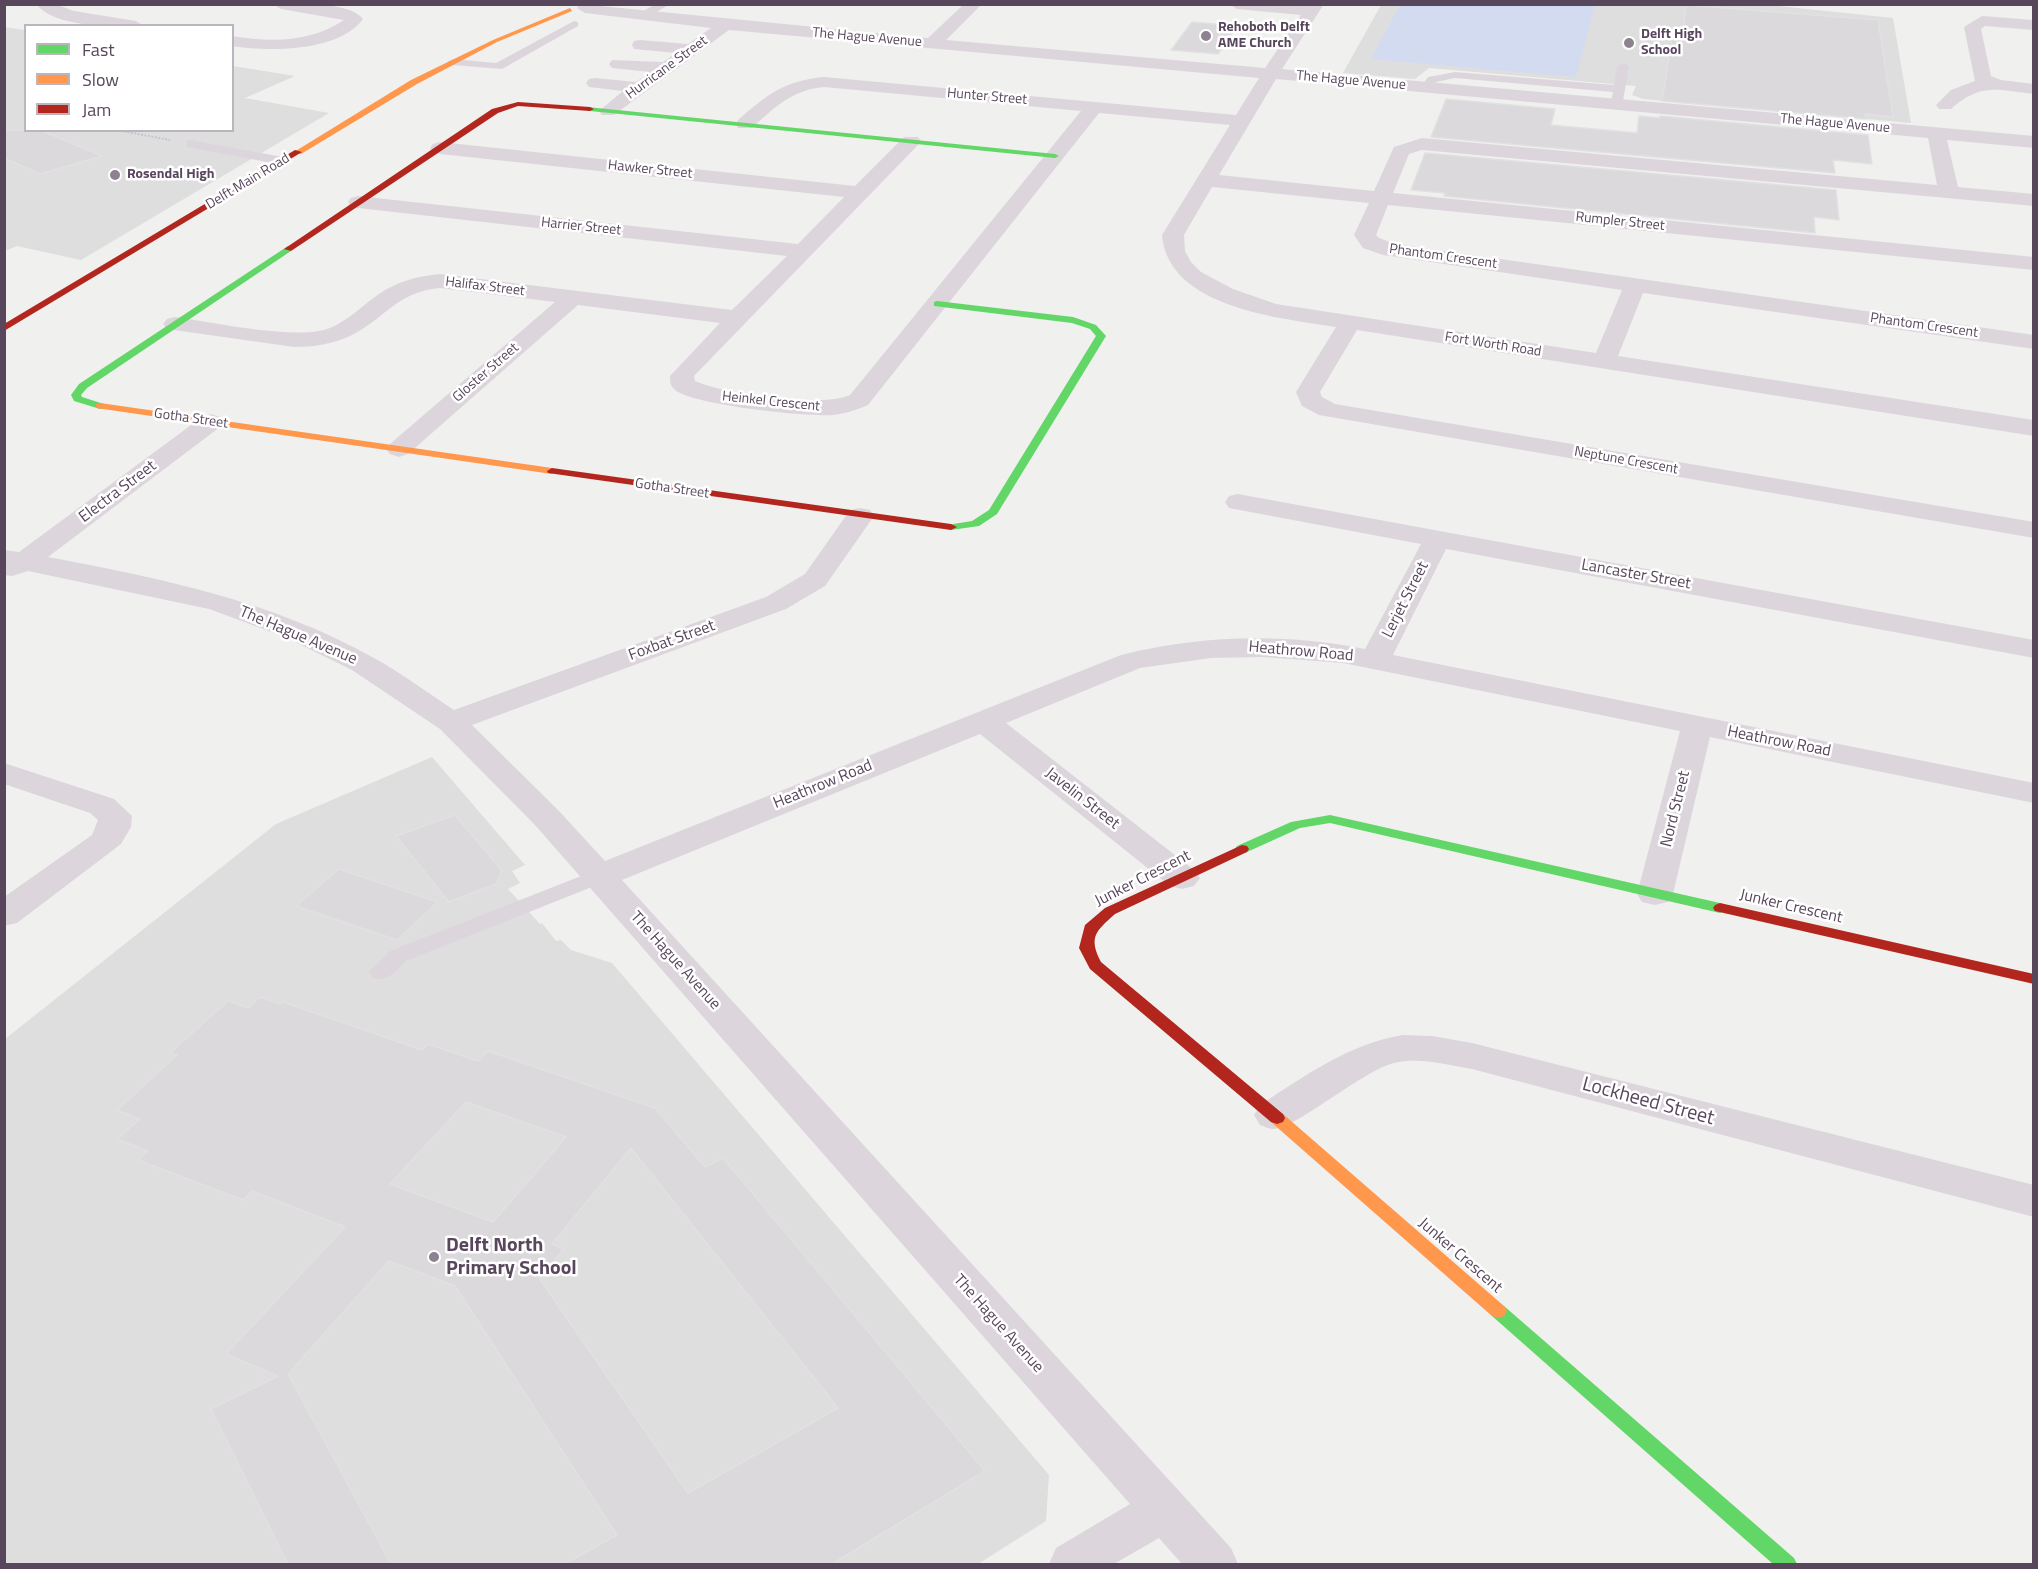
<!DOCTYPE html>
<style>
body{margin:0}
#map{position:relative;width:2038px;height:1569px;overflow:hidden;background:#f0f0ef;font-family:"Titillium Web",sans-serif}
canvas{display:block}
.frame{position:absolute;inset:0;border:6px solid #58465d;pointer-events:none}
.legend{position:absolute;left:24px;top:24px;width:210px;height:108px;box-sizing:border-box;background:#fff;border:2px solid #bcb5be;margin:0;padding:8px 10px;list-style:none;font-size:18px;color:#58465d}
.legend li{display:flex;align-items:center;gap:12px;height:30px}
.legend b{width:30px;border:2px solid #bcb5be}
</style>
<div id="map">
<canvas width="2038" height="1569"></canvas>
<div class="frame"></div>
<ul class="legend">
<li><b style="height:8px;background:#63d668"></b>Fast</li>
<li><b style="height:8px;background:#ff974d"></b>Slow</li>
<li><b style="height:8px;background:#b3261e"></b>Jam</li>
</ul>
</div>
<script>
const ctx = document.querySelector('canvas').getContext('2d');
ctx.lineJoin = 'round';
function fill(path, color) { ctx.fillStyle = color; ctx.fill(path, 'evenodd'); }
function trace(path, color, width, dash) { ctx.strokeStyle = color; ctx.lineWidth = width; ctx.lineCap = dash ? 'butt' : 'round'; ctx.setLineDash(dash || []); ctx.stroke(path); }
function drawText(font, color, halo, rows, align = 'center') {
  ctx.font = font + ' "Titillium Web",sans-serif'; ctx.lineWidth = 5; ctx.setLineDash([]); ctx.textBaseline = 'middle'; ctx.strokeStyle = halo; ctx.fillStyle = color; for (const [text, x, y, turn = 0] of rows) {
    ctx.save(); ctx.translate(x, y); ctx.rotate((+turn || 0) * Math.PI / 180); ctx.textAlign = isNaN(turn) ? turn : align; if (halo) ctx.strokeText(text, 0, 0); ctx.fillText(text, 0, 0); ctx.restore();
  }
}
const education = new Path2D(`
 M 1381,5 L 1769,5 L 1893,18 L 1911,123 L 1643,99 L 1632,95 L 1636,86 L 1429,68 L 1415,79 L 1343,73 Z
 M 4,27 L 25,30 L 26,130 L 232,130 L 233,66 L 295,76 L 245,98 L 329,113 L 81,260 L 17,246 L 5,251 Z
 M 432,757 L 525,865 L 512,871 L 520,883 L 508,889 L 540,924 L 542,923 L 556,941 L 561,940 L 571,950 L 612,963 L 1049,1475 L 1046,1521 L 978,1564 L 5,1564 L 5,1039 L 276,824 Z`);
const green = new Path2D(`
 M 1400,5 L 1400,4 L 1595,5 L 1576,77 L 1371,59 Z`);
const building = new Path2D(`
 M 1686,5 L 1878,20 L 1893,117 L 1865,114 L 1866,119 L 1662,101 L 1673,33 L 1683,34 Z
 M 1192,22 L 1237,26 L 1218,54 L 1171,50 Z
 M 1446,99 L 1555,109 L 1551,125 L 1637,133 L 1639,116 L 1660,118 L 1660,116 L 1868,135 L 1872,164 L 1833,160 L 1835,173 L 1431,137 Z
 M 4,130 L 40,130 L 102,156 L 40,174 L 4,158 Z
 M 1425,153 L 1836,190 L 1839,220 L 1814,217 L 1815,233 L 1444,196 L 1445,193 L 1411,190 Z
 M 455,815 L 502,871 L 496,884 L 449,902 L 396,836 Z
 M 339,869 L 438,902 L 397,940 L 296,906 Z
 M 260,997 L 280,1004 L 283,1002 L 422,1050 L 428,1044 L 478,1061 L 488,1051 L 655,1108 L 705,1167 L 723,1158 L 985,1471 L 832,1564 L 564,1564 L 617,1535 L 455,1286 L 389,1261 L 288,1374 L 391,1564 L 288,1564 L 211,1409 L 278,1376 L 226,1354 L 345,1227 L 252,1191 L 243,1200 L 138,1160 L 148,1151 L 117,1139 L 140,1119 L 117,1110 L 177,1055 L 170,1053 L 228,1001 L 248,1008 ZM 466,1102 L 566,1137 L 493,1222 L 390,1184 ZM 631,1148 L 838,1408 L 688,1493 L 539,1278 L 564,1249 L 552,1244 Z`);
const path = new Path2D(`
 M 117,130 L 170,140`);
const lane = new Path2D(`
 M 656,4 L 670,4 L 653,14 L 645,14 L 645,10 Z
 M 574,21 L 578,22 L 578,26 L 502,69 L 453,65 L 447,62 L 453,59 L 496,63 Z
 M 1623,63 L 1629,66 L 1623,101 L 1617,104 L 1611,101 L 1613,92 L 1455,78 L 1436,82 L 1430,90 L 1426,91 L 1420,88 L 1428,77 L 1455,72 L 1614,85 L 1617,66 Z
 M 191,140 L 283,157 L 289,161 L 283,165 L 187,147 L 187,141 Z
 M 599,869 L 607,871 L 610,876 L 607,881 L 406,961 C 395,972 388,982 373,978 L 369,972 L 390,951 Z`);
const street = new Path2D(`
 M 36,4 L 55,4 L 74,11 L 136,21 L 144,26 C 115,26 56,29 36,4 Z
 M 273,4 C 295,4 349,1 363,19 C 339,52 269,52 232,46 L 232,36 C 271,42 310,43 344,20 L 281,9 Z
 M 580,4 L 928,38 L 964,4 L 982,4 L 946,40 L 1265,68 L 1301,15 L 1237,9 L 1229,4 L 1324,4 L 1282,69 L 2034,136 L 2034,148 L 1947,140 L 1958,187 L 2034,194 L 2034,206 L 1422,150 L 1409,154 L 1393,193 L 2034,257 L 2034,270 L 1388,205 L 1376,235 L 1379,238 L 1395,244 L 2034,335 L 2034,349 L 1643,293 L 1618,356 L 2034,420 L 2034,436 L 1357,330 L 1320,392 L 1322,397 L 1335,404 L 2034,522 L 2034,538 L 1319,415 L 1302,406 L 1296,392 L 1336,327 C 1280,318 1168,308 1162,235 L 1230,125 L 1099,113 L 868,405 C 857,410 844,414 832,415 C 807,417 690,405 674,389 C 670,385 670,381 670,376 L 720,323 L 578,305 L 408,454 L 399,457 L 390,454 L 386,449 L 390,444 L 555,302 L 440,288 C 396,292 385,319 350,336 C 333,344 313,347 294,347 L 167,329 L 163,324 L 167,319 L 175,317 C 212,322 299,341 330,328 C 349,320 363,305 379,294 C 398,281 418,276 440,274 L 732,310 L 787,256 L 358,208 L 351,206 L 348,202 L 351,198 L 358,196 L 798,244 L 844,197 L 440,154 L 433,152 L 430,148 L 433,144 L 440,142 L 855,186 L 904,137 L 918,137 L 921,141 L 918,145 L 694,376 L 695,381 C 724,394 822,408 850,395 L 1081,111 L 824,87 C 792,90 775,107 752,128 L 738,128 L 736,124 L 738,120 C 768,94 784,81 824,77 L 1236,115 L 1259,78 L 729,30 L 614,115 L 602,115 L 599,111 L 623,91 L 589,87 L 586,83 L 589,79 L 595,78 L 636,82 L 650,72 L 612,68 L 609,64 L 612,60 L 663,62 L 676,53 L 634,49 L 632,45 L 634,41 L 640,40 L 688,44 L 711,28 L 585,13 L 577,8 ZM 1276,79 L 1928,138 L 1937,185 L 1422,138 L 1394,147 L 1374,191 L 1219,175 ZM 1212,187 L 1369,203 L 1354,235 L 1363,248 L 1383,255 L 1622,290 L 1596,353 L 1276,304 L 1233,289 L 1201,272 L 1191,262 L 1185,251 L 1184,235 Z
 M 1982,16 L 2034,20 L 2034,30 L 1985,26 L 1981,29 L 1991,76 L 2001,80 L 2034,84 L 2034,94 C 1998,90 1981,82 1951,109 L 1939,109 L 1936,105 L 1951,90 L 1975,81 L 1964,27 Z
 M 211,414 L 220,417 L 224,422 L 220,427 L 48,557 C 160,578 273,601 374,658 C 401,673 428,693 454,710 L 766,597 L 805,574 L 850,510 L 860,508 L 870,510 L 874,516 L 825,586 L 786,609 L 472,725 L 559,811 L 605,861 L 1121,655 C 1201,635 1285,633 1365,649 L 1421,544 L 1229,508 L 1225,502 L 1229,496 L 1238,494 L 2034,640 L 2034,658 L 1446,549 L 1393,655 L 2034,783 L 2034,803 L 1710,737 L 1673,894 L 1668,902 L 1655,905 L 1642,902 L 1637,894 L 1680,731 L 1343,663 L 1263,657 L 1211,658 L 1140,668 L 1006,723 L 1194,870 L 1200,878 L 1194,886 L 1182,889 L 1170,886 L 980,734 L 622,880 L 1231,1548 L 1238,1564 L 1182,1564 L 1159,1538 L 1114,1564 L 1049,1564 L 1056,1548 L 1130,1504 L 535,825 L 440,729 L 352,670 L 285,637 L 209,609 L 28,571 L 12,576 L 4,575 L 4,550 L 19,552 L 202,417 Z
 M 4,763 L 114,799 L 132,816 L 131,827 L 121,844 L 17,923 L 4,926 L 4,897 L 92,835 L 98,820 L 90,813 L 4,784 Z
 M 1403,1035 L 1432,1036 L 1472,1043 L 2034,1185 L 2034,1217 L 1472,1069 C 1447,1065 1419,1057 1394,1063 C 1362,1071 1294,1130 1273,1129 C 1269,1129 1264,1126 1260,1125 L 1254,1115 C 1262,1101 1276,1095 1289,1086 C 1325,1063 1360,1042 1403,1035 Z`);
const fast = new Path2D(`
 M 587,107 L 1055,154 L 1059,156 L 1055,158 L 590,111 L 587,111 Z
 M 288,246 L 291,247 L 291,251 L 87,388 L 81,395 L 82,397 L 104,404 L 104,408 L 100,409 L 74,401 L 71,395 L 79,384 Z
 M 937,301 L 1073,317 L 1096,325 L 1106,336 L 997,514 L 979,526 L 951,530 L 947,529 L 947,525 L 972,521 L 989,510 L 1096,336 L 1090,329 L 1072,323 L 934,306 L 934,302 Z
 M 1330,815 L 1720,903 L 1727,908 L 1720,913 L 1330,823 L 1300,828 L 1247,852 L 1242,853 L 1235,849 L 1237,846 L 1291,822 Z
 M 1498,1304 L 1504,1306 L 1794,1558 L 1797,1564 L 1773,1564 L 1492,1316 L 1489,1311 L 1492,1306 Z`);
const slow = new Path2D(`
 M 570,8 L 572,11 L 497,42 L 417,84 L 301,154 L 294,152 L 411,80 L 493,40 Z
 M 100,403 L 552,468 L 557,471 L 552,474 L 96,408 L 96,404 Z
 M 1277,1112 L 1283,1114 L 1504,1306 L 1507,1311 L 1504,1316 L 1498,1318 L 1492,1316 L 1271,1122 L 1269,1118 L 1271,1114 Z`);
const jam = new Path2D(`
 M 518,102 L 590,107 L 594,109 L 590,111 L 518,106 L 498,113 L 291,251 L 284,249 L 492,109 Z
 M 295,150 L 302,152 L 4,331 L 4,324 Z
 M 552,468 L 951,524 L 957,527 L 951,530 L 548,473 L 547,471 Z
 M 1242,845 L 1247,846 L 1249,849 L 1247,852 L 1115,914 C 1096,931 1088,937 1101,962 L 1283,1114 L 1285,1118 L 1283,1122 L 1277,1124 L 1271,1122 L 1090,969 L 1079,948 L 1085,925 L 1105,908 Z
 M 1720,903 L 2034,974 L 2034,984 L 1715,911 L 1713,908 L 1715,905 Z`);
const markers = [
 [1206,36,6,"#8d8290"],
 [1629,43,6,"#8d8290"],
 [115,175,6,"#8d8290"],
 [434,1257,6,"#8d8290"]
];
const farPoinames = [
 ["Rehoboth Delft",1218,28],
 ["AME Church",1218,44],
 ["Delft High",1641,35],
 ["School",1641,51],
 ["Rosendal High",127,175]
];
const farStreetnames = [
 ["The Hague Avenue",867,38,5],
 ["Hurricane Street",667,68,-36],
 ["The Hague Avenue",1351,81,5],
 ["Hunter Street",987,97,5],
 ["The Hague Avenue",1835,124,5],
 ["Hawker Street",650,170,6],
 ["Delft Main Road",248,182,-31],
 ["Rumpler Street",1620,222,6],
 ["Harrier Street",581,227,6],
 ["Phantom Crescent",1443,257,8],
 ["Halifax Street",485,287,7],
 ["Phantom Crescent",1924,326,8],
 ["Fort Worth Road",1493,345,9],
 ["Gloster Street",486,373,-41],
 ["Heinkel Crescent",771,402,6],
 ["Gotha Street",191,419,8],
 ["Neptune Crescent",1626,461,10],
 ["Gotha Street",672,489,8]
];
const streetNames = [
 ["Electra Street",118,492,-37],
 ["Lancaster Street",1636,575,10],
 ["Lerjet Street",1406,600,-63],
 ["The Hague Avenue",298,636,23],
 ["Foxbat Street",672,641,-20],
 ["Heathrow Road",1301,652,5],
 ["Heathrow Road",1779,742,11],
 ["Heathrow Road",823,785,-22],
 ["Javelin Street",1082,799,38],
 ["Nord Street",1676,809,-76],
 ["Junker Crescent",1143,879,-27],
 ["Junker Crescent",1791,907,13],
 ["The Hague Avenue",675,961,48],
 ["Junker Crescent",1460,1256,41],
 ["The Hague Avenue",998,1324,48]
];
const nearStreetnames = [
 ["Lockheed Street",1648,1102,15]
];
const nearPoinames = [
 ["Delft North",446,1246],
 ["Primary School",446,1269]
];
fill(education, '#dfdedf');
fill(green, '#d3dbf0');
fill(building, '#dbd9db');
trace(building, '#e2e1e2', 1.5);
trace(path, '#c5c4d0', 2, [2, 1.5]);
fill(lane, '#dcd6dc');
fill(street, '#dcd6dc');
fill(fast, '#63d668');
fill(slow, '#ff974d');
fill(jam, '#b3261e');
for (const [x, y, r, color] of markers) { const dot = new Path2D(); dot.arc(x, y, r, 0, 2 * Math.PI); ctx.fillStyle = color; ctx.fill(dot); trace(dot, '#fff', 2); }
drawText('bold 14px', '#58465d', '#fff', farPoinames, 'left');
drawText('14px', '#58465d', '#fff', farStreetnames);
drawText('16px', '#58465d', '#fff', streetNames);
drawText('20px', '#58465d', '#fff', nearStreetnames);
drawText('bold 20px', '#58465d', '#fff', nearPoinames, 'left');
</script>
